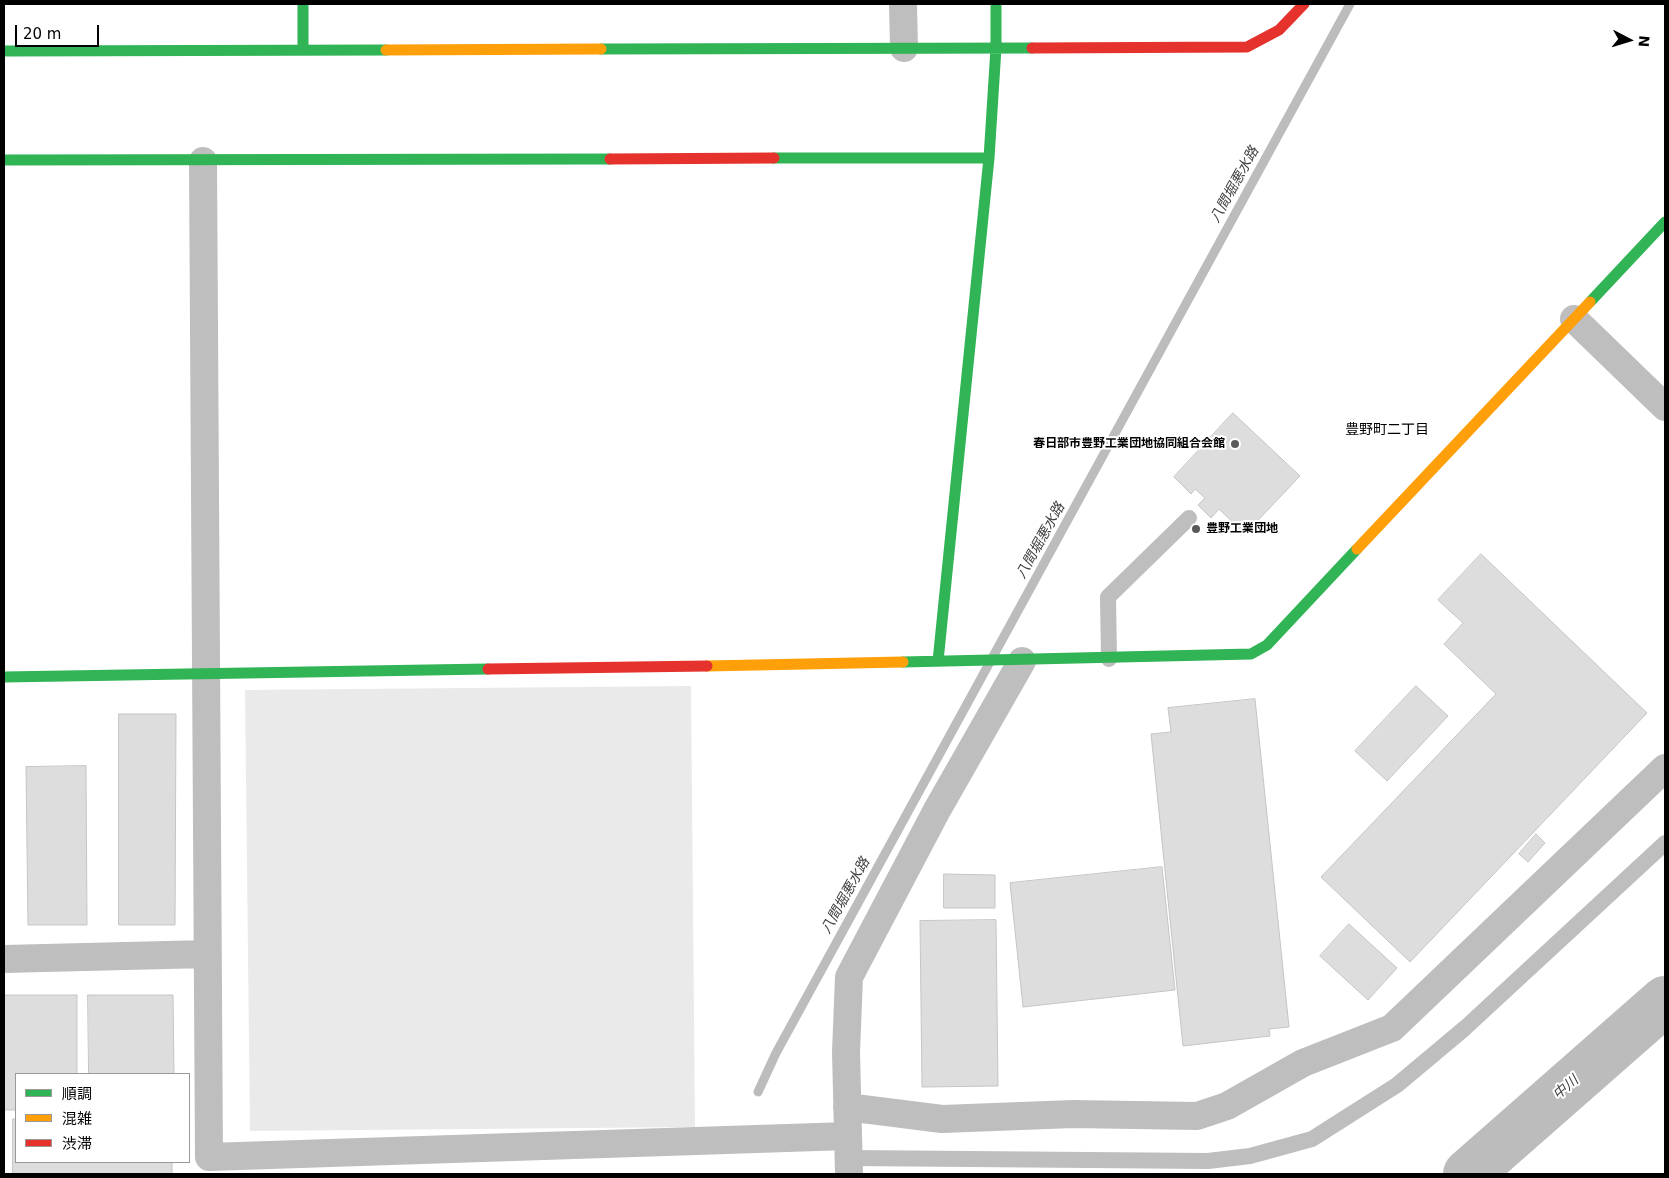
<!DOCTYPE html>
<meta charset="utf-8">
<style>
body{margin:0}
#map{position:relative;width:1669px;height:1178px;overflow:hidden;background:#fff;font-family:"DejaVu Sans","Noto Sans JP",sans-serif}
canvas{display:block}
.frame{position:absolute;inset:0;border:5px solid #000;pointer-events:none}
.legend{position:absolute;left:15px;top:1073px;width:175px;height:90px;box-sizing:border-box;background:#fff;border:1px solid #999;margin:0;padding:6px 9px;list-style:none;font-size:15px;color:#000}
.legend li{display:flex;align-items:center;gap:10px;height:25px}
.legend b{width:25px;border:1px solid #999}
.north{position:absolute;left:1604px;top:15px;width:50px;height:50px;-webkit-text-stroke:4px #fff;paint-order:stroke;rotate:95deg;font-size:14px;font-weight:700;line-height:20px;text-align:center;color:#000}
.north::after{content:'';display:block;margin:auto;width:18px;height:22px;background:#000;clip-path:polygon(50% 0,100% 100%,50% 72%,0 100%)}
.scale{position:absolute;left:15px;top:25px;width:84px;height:22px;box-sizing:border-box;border:2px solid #000;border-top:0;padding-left:6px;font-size:15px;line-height:18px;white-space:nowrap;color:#000;-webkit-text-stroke:4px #fff;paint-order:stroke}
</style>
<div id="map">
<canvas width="1669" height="1178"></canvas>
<div class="frame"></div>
<ul class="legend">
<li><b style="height:6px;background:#30b455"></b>順調</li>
<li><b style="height:6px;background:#ff9f0a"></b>混雑</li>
<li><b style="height:6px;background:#e5322d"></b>渋滞</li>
</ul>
<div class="north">N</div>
<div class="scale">20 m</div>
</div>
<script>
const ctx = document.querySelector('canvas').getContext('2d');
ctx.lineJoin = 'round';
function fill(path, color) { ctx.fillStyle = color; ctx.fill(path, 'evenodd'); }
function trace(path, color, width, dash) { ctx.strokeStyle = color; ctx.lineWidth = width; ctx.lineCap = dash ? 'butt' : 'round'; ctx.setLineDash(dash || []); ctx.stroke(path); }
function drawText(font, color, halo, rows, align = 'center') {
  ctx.font = font + ' "DejaVu Sans","Noto Sans JP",sans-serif'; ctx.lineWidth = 4; ctx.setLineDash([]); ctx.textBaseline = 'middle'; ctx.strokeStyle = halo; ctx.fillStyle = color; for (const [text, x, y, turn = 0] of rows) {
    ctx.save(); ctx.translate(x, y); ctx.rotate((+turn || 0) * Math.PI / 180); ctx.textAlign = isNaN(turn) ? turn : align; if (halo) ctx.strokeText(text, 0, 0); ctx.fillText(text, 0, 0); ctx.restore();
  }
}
const green = new Path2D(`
 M 691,686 L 695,1127 L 250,1131 L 245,690 Z`);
const stream = new Path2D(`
 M 758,1092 L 776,1053 L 1350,4`);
const river = new Path2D(`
 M 1468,1174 L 1665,1001`);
const building = new Path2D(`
 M 1233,413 L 1300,476 L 1245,534 L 1219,509 L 1211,518 L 1198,505 L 1205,498 L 1195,489 L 1191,494 L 1174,477 Z
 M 1481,554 L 1647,713 L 1410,962 L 1321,877 L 1496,694 L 1444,644 L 1463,623 L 1438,600 Z
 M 1416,686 L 1448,716 L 1387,781 L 1355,751 Z
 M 1255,699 L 1289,1027 L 1269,1029 L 1270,1036 L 1183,1046 L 1151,734 L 1171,732 L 1168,708 Z
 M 119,714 L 176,714 L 175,925 L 119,925 Z
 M 86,766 L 87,925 L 28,925 L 26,767 Z
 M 1536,834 L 1545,843 L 1528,862 L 1519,854 Z
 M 1162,867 L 1175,990 L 1023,1007 L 1010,883 Z
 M 944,874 L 995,875 L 995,908 L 944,908 Z
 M 996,920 L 998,1086 L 922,1087 L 920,921 Z
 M 1349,924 L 1397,968 L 1368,1000 L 1320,956 Z
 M 4,995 L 77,995 L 77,1074 L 16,1074 L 16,1110 L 4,1110 Z
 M 88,995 L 173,995 L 174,1074 L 89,1074 Z
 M 13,1119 L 16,1119 L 16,1162 L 172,1162 L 172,1174 L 13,1174 Z`);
const lane = new Path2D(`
 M 1109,659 L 1108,597 L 1189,518
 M 849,1158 L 1208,1161 L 1250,1156 L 1312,1139 L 1397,1085 L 1465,1028 L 1665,843`);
const street = new Path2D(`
 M 903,4 L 904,48
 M 203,161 L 209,1157 L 848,1136
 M 1574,319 L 1665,407
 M 4,959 L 207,954
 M 847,1107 L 942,1119 L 1073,1114 L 1197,1116 L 1227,1106 L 1303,1063 L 1392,1028 L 1665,768
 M 849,1174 L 846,1052 L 849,977 L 937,810 L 1022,661`);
const fast = new Path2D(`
 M 303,4 L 303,50
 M 601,49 L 1032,48
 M 4,51 L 386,50
 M 774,158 L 989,158
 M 4,160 L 610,159
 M 1590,302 L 1665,222
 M 938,661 L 989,158 L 996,48 L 996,4
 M 903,662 L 1251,654 L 1267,645 L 1357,549
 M 4,677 L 488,669`);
const slow = new Path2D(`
 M 386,50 L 601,49
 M 1357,549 L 1590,302
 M 707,666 L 903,662`);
const jam = new Path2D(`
 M 1032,48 L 1247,47 L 1279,30 L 1304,4
 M 610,159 L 774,158
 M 488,669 L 707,666`);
const markers = [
 [1235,444,5,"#595959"],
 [1196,529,5,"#595959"]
];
const poiNames = [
 ["春日部市豊野工業団地協同組合会館",1225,444],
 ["豊野工業団地",1206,529,"left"]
];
const waterNames = [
 ["八間堀悪水路",1235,185,-61],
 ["八間堀悪水路",1041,541,-61],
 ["八間堀悪水路",846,896,-61],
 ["中川",1566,1088,-41]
];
const neighbourhoodNames = [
 ["豊野町二丁目",1387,430]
];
fill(green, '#eaeaea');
trace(stream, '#bcbcbc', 9);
trace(river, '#bcbcbc', 50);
fill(building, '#ddd');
trace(building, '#c5c5c5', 1);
trace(lane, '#bebebe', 16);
trace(street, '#bebebe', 28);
trace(fast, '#30b455', 11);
trace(slow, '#ff9f0a', 11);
trace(jam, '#e5322d', 11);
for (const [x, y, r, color] of markers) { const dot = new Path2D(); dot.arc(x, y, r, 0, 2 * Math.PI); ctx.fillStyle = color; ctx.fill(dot); trace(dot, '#fff', 2); }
drawText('bold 12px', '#000', '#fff', poiNames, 'right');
drawText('italic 14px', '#414141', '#fff', waterNames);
drawText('14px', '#000', '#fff', neighbourhoodNames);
</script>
